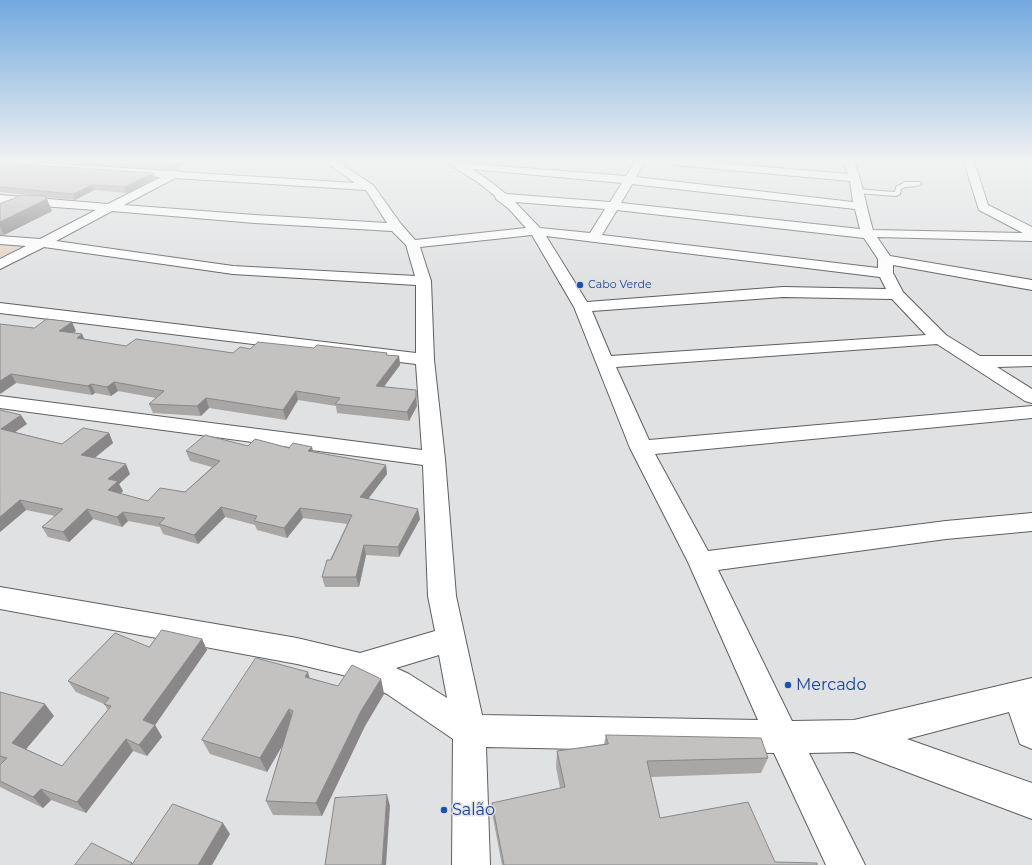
<!DOCTYPE html>
<meta charset="utf-8">
<style>
body{margin:0}
canvas{display:block;background:#e0e1e3}
</style>
<canvas width="1032" height="865"></canvas>
<script>
const ctx = document.querySelector('canvas').getContext('2d');
ctx.lineJoin = 'round';
function fill(path, color) { ctx.fillStyle = color; ctx.fill(path, 'evenodd'); }
function trace(path, color, width, dash) { ctx.strokeStyle = color; ctx.lineWidth = width; ctx.lineCap = dash ? 'butt' : 'round'; ctx.setLineDash(dash || []); ctx.stroke(path); }
function drawText(font, color, halo, rows, align = 'center') {
  ctx.font = font + ' Montserrat,sans-serif'; ctx.lineWidth = 3; ctx.setLineDash([]); ctx.textBaseline = 'middle'; ctx.strokeStyle = halo; ctx.fillStyle = color; for (const [text, x, y, turn = 0] of rows) {
    ctx.save(); ctx.translate(x, y); ctx.rotate((+turn || 0) * Math.PI / 180); ctx.textAlign = isNaN(turn) ? turn : align; if (halo) ctx.strokeText(text, 0, 0); ctx.fillText(text, 0, 0); ctx.restore();
  }
}
const education = new Path2D(`
 M 0,240 L 43,243 L 0,265 Z`);
const lane = new Path2D(`
 M 905,182 L 919,182 L 922,184 C 916,188 908,185 901,189 L 900,194 L 896,196 L 857,193 L 854,191 L 857,189 L 895,192 L 896,187 Z`);
const street = new Path2D(`
 M 0,162 L 29,162 L 172,171 L 176,170 L 180,172 L 355,183 L 326,162 L 338,162 L 373,185 L 401,224 L 415,240 L 526,228 L 509,209 L 496,199 L 495,196 L 479,183 L 449,164 L 448,162 L 626,176 L 635,162 L 645,162 L 636,177 L 853,202 L 850,181 L 675,165 L 670,162 L 707,162 L 848,174 L 844,162 L 854,162 C 863,183 866,207 873,230 L 1023,233 L 979,210 L 964,162 L 974,162 L 988,205 L 1032,227 L 1032,241 L 877,237 L 890,256 L 1032,280 L 1032,290 L 893,265 L 893,273 L 903,292 L 946,335 L 980,356 L 1032,356 L 1032,366 L 997,367 L 1032,389 L 1032,403 L 1025,401 L 937,344 L 616,367 L 649,440 L 1032,406 L 1032,418 L 655,454 L 708,551 L 946,521 L 1032,513 L 1032,531 L 946,539 L 718,570 L 792,721 L 854,720 L 1032,678 L 1032,749 L 1020,744 L 1009,712 L 907,739 L 1032,783 L 1032,819 L 854,752 L 809,753 L 865,865 L 826,865 L 774,753 L 486,747 L 490,865 L 452,865 L 453,739 L 387,694 L 355,678 L 297,664 L 0,609 L 0,587 L 297,638 L 360,653 L 435,631 L 428,596 L 423,465 L 0,408 L 0,396 L 422,450 L 416,364 L 0,313 L 0,303 L 416,353 L 416,285 L 233,274 L 44,247 L 0,269 L 0,259 L 26,246 L 0,244 L 0,236 L 40,239 L 96,210 L 0,203 L 0,195 L 108,204 L 161,177 L 0,166 ZM 472,169 L 622,183 L 610,202 L 506,194 L 487,179 ZM 175,178 L 366,190 L 387,223 L 255,215 L 124,205 ZM 632,184 L 855,209 L 860,229 L 621,203 ZM 515,202 L 605,209 L 590,233 L 540,228 ZM 617,210 L 864,238 L 878,259 L 878,268 L 602,235 ZM 112,211 L 255,223 L 392,231 L 406,245 L 415,276 L 233,266 L 56,241 ZM 532,235 L 574,307 L 630,448 L 688,562 L 758,720 L 482,715 L 456,596 L 445,459 L 434,360 L 431,281 L 420,247 ZM 546,236 L 880,277 L 886,289 L 783,287 L 587,302 ZM 783,297 L 892,299 L 926,335 L 611,356 L 592,311 ZM 439,655 L 447,698 L 409,674 L 396,668 Z`);
const wall = new Path2D(`
 M 49,162 L 189,162 L 172,169 Z
 M 0,163 L 154,173 L 155,178 L 127,193 L 94,190 L 75,200 L 46,197 L 52,211 L 4,235 L 0,235 L 0,204 L 31,195 L 0,192 Z
 M 34,328 L 76,331 L 73,333 L 82,334 L 84,339 L 126,346 L 233,353 L 250,349 L 314,348 L 387,353 L 387,355 L 399,356 L 400,365 L 384,386 L 417,406 L 409,421 L 337,413 L 336,406 L 298,400 L 286,420 L 209,408 L 201,416 L 153,413 L 149,404 L 156,398 L 118,391 L 111,396 L 95,393 L 92,395 L 16,383 L 0,394 Z
 M 0,410 L 27,424 L 15,432 L 62,444 L 109,433 L 113,443 L 94,458 L 130,474 L 119,484 L 123,491 L 120,494 L 148,501 L 185,492 L 212,467 L 190,461 L 186,451 L 248,446 L 289,448 L 312,447 L 313,452 L 386,465 L 387,474 L 368,499 L 420,519 L 399,557 L 366,555 L 359,587 L 325,587 L 322,577 L 347,524 L 303,518 L 287,538 L 257,530 L 255,525 L 225,517 L 198,544 L 163,534 L 160,527 L 128,521 L 122,527 L 93,519 L 69,542 L 48,537 L 42,527 L 55,516 L 26,510 L 0,532 Z
 M 202,639 L 207,650 L 155,725 L 162,737 L 147,756 L 133,751 L 86,813 L 51,800 L 43,808 L 0,787 L 0,765 L 1,765 L 0,764 L 0,692 L 54,716 L 26,749 L 62,766 L 108,710 L 104,704 L 76,692 L 68,681 L 149,647 Z
 M 310,678 L 338,686 L 381,679 L 384,694 L 365,726 L 322,816 L 273,815 L 266,801 L 283,744 L 267,772 L 210,754 L 202,740 Z
 M 606,735 L 768,758 L 761,773 L 651,777 L 660,818 L 775,862 L 817,865 L 502,865 L 493,818 L 492,803 L 560,788 L 556,767 L 557,751 L 604,744 Z`);
const shadedWall = new Path2D(`
 M 176,162 L 189,162 L 172,169 L 170,164 Z
 M 154,173 L 155,178 L 127,193 L 125,187 Z
 M 92,185 L 94,190 L 75,200 L 73,194 Z
 M 47,199 L 52,211 L 4,235 L 0,226 L 0,222 Z
 M 72,322 L 76,331 L 63,339 L 59,331 Z
 M 82,334 L 86,343 L 77,338 Z
 M 399,356 L 400,365 L 378,395 L 376,386 Z
 M 11,374 L 16,383 L 0,394 L 0,381 Z
 M 114,382 L 118,391 L 111,396 L 107,387 Z
 M 91,384 L 95,393 L 92,395 L 88,386 Z
 M 416,390 L 417,406 L 409,421 L 407,412 Z
 M 296,391 L 298,400 L 286,420 L 283,410 Z
 M 206,398 L 209,408 L 201,416 L 197,406 Z
 M 21,415 L 27,424 L 6,438 L 1,429 Z
 M 109,433 L 113,443 L 86,465 L 81,455 Z
 M 312,447 L 314,457 L 308,451 Z
 M 126,464 L 130,474 L 119,484 L 123,491 L 113,500 L 108,490 L 108,479 Z
 M 386,465 L 387,474 L 362,507 L 360,497 Z
 M 20,500 L 26,510 L 0,532 L 0,517 Z
 M 221,507 L 225,517 L 198,544 L 194,535 Z
 M 300,508 L 303,518 L 287,538 L 284,528 Z
 M 87,509 L 93,519 L 69,542 L 63,532 Z
 M 418,509 L 420,519 L 399,557 L 398,547 Z
 M 123,512 L 128,521 L 122,527 L 117,517 Z
 M 364,545 L 366,555 L 359,587 L 356,577 Z
 M 202,639 L 207,650 L 151,731 L 155,725 L 162,737 L 147,756 L 139,745 L 143,720 Z
 M 308,672 L 312,687 L 305,677 Z
 M 381,679 L 384,694 L 365,726 L 322,816 L 316,803 L 361,711 Z
 M 45,704 L 54,716 L 22,754 L 12,743 Z
 M 289,709 L 295,724 L 267,772 L 260,758 Z
 M 126,739 L 133,751 L 86,813 L 77,802 Z
 M 41,789 L 51,800 L 43,808 L 33,797 Z
 M 387,795 L 390,806 L 386,865 L 382,865 Z
 M 223,823 L 230,834 L 212,865 L 198,865 Z`);
const building = new Path2D(`
 M 127,162 L 176,162 L 170,164 Z
 M 0,163 L 154,173 L 125,187 L 92,185 L 73,194 L 0,187 Z
 M 23,195 L 45,196 L 47,199 L 0,222 L 0,204 Z
 M 47,319 L 72,322 L 59,331 L 82,334 L 77,338 L 126,346 L 136,339 L 233,353 L 240,347 L 250,349 L 258,342 L 314,348 L 317,345 L 387,353 L 386,355 L 399,356 L 376,386 L 416,390 L 416,397 L 407,412 L 335,404 L 340,398 L 296,391 L 283,410 L 206,398 L 197,406 L 149,404 L 164,391 L 114,382 L 107,387 L 91,384 L 88,386 L 11,374 L 0,381 L 0,324 L 34,328 Z
 M 0,410 L 21,415 L 1,429 L 62,444 L 83,428 L 109,433 L 81,455 L 126,464 L 108,479 L 118,481 L 108,490 L 148,501 L 160,488 L 185,492 L 220,461 L 186,451 L 205,435 L 248,446 L 255,439 L 289,448 L 293,443 L 312,447 L 308,451 L 386,465 L 360,497 L 418,509 L 398,547 L 364,545 L 356,577 L 322,577 L 327,560 L 331,560 L 352,515 L 300,508 L 284,528 L 254,521 L 257,516 L 221,507 L 194,535 L 159,524 L 165,518 L 123,512 L 117,517 L 87,509 L 63,532 L 42,527 L 63,509 L 20,500 L 0,517 Z
 M 162,630 L 202,639 L 143,720 L 155,725 L 139,745 L 126,739 L 77,802 L 41,789 L 33,797 L 0,781 L 0,765 L 7,758 L 0,756 L 0,692 L 45,704 L 12,743 L 62,766 L 111,706 L 104,704 L 109,698 L 68,681 L 115,633 L 149,647 Z
 M 256,658 L 308,672 L 305,677 L 338,686 L 352,665 L 381,679 L 361,711 L 316,803 L 266,801 L 293,711 L 289,709 L 260,758 L 202,740 Z
 M 606,735 L 761,738 L 768,758 L 647,761 L 660,818 L 748,802 L 775,862 L 817,863 L 817,865 L 504,865 L 492,803 L 565,787 L 557,751 L 608,744 Z
 M 387,795 L 382,865 L 325,865 L 335,798 Z
 M 173,804 L 223,823 L 198,865 L 132,865 Z
 M 92,843 L 132,863 L 130,865 L 75,865 Z`);
const markers = [
 [580,285,4,"#1a4fb4"],
 [788,685,4,"#1a4fb4"],
 [444,810,4,"#1a4fb4"]
];
const farTransitnames = [
 ["Cabo Verde",588,285]
];
const nearTransitnames = [
 ["Mercado",796,685],
 ["Salão",452,810]
];
fill(education, '#e5d4c3');
trace(lane, '#5e5f61', 2);
trace(street, '#5e5f61', 2);
fill(lane, '#fff');
fill(street, '#fff');
fill(wall, '#a9a6a6');
fill(shadedWall, '#898787');
fill(building, '#c4c1c1');
trace(building, '#898787', 1);
const sky = ctx.createLinearGradient(0, 0, 0, 283);
sky.addColorStop(0, '#72a9de');
sky.addColorStop(0.57, '#f1f2f2');
sky.addColorStop(1, '#f1f2f200');
ctx.fillStyle = sky;
ctx.fillRect(0, 0, 1032, 283);
for (const [x, y, r, color] of markers) { const dot = new Path2D(); dot.arc(x, y, r, 0, 2 * Math.PI); ctx.fillStyle = color; ctx.fill(dot); trace(dot, '#e0e1e3', 1.5); }
drawText('11px', '#164399', '#e0e1e3', farTransitnames, 'left');
drawText('16px', '#164399', '#e0e1e3', nearTransitnames, 'left');
</script>
